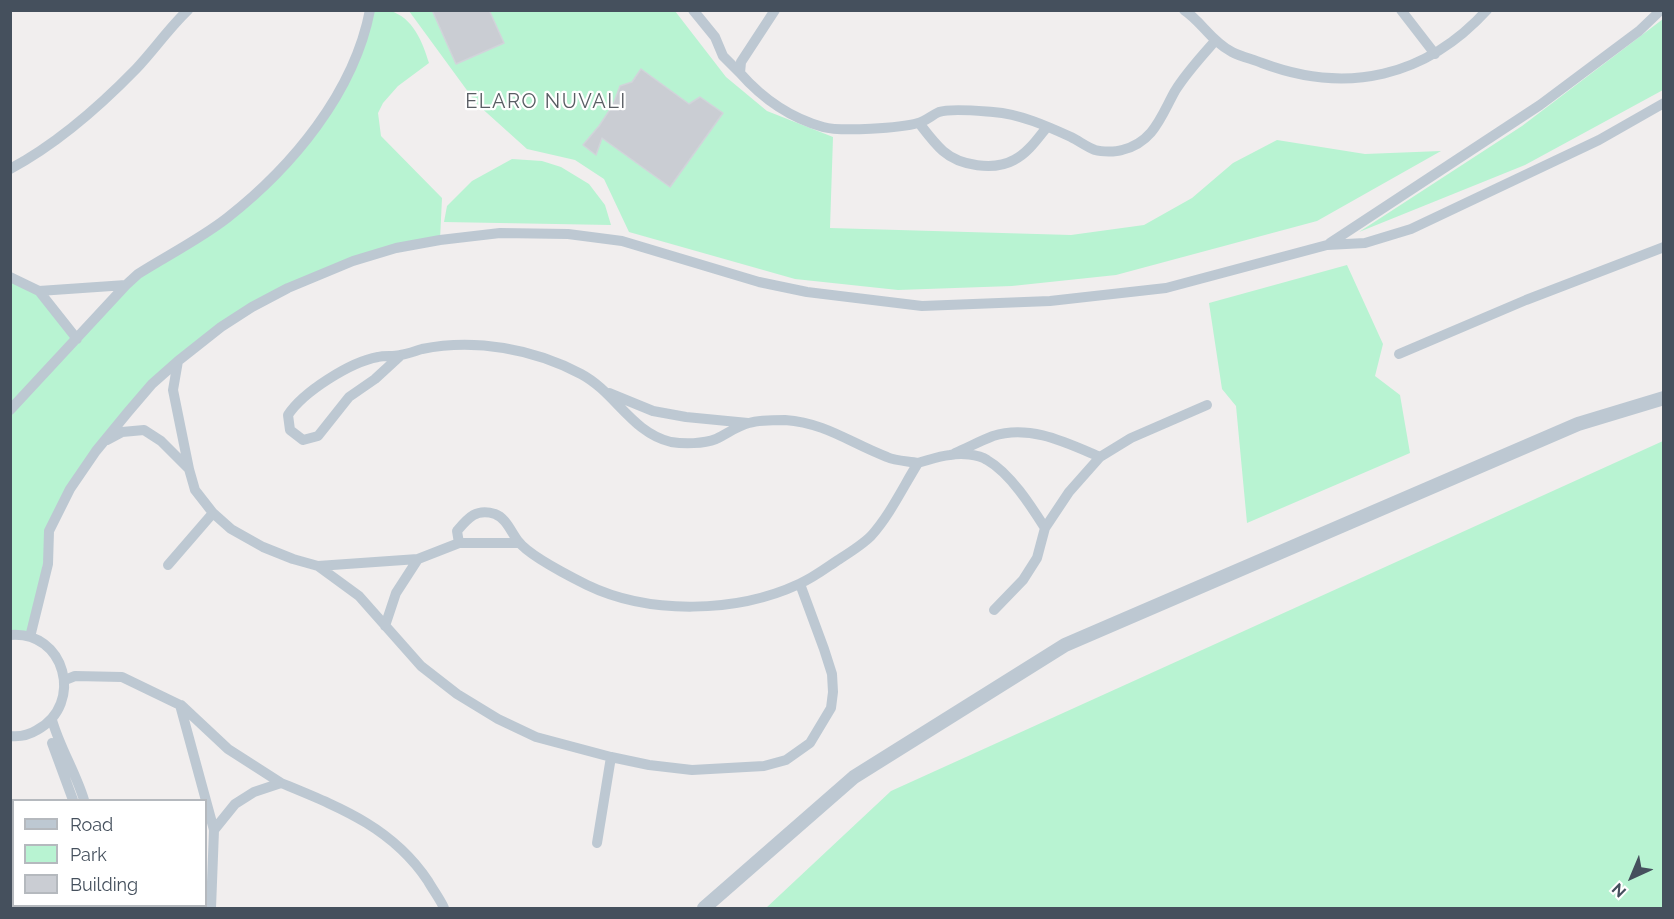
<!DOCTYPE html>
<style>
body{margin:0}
#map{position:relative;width:1674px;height:919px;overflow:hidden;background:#f1eeee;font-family:Raleway,sans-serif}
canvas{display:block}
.frame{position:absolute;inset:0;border:12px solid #45505d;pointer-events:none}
.legend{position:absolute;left:12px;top:799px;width:195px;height:108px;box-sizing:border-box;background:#fff;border:2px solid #b5b9be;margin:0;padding:8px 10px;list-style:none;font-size:18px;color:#45505d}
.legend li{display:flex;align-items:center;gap:12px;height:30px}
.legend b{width:30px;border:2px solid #b5b9be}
.north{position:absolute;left:1602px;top:847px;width:60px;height:60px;-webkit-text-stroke:4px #fff;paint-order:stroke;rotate:224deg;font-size:16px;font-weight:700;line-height:24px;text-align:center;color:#45505d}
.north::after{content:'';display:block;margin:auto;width:21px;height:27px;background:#45505d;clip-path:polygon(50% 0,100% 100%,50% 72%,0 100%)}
</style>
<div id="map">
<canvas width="1674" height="919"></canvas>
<div class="frame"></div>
<ul class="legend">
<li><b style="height:8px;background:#bdc8d2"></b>Road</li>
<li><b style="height:16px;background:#b8f3d2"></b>Park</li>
<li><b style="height:16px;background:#cacdd3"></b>Building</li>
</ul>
<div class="north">N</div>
</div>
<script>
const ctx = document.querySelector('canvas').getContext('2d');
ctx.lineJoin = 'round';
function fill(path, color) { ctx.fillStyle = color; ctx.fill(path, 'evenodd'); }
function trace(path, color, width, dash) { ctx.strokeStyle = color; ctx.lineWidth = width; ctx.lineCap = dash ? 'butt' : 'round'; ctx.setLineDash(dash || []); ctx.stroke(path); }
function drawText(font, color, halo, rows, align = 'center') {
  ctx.font = font + ' Raleway,sans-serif'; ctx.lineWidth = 4.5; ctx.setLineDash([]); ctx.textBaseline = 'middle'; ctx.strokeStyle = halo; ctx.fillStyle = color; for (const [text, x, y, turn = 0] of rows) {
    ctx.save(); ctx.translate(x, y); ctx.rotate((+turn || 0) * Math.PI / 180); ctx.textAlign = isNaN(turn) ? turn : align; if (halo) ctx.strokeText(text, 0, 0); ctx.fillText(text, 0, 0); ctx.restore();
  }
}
const green = new Path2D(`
 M 370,11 C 376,11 384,9 390,11 C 413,17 423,43 429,63 L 398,86 L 383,103 L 378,113 L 381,136 L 442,198 L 440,240 L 396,248 L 288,288 L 187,352 L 96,451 L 49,531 L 30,637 L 11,635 L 10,277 L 39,291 L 77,339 L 126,285 L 199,235 L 282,169 L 344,84 Z
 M 409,11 L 675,11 L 726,77 L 767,111 L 833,137 L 830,228 L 1071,235 L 1144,225 L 1192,198 L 1233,163 L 1277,140 L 1365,154 L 1441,151 L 1317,221 L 1116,275 L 1012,286 L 898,290 L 795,279 L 629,232 L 604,179 L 575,160 L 527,149 L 477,104 Z
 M 1663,19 L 1663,90 L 1525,165 L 1359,232 L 1522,126 Z
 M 512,159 L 542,161 L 561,167 L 589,184 L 605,205 L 611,225 L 444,222 L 447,206 L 472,181 Z
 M 1347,265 L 1383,344 L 1375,376 L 1400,395 L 1410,453 L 1247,523 L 1236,406 L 1222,389 L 1209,303 Z
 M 1663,441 L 1663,908 L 766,908 L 891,791 Z`);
const building = new Path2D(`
 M 432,10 L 489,10 L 504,43 L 456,64 Z
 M 641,69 L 689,104 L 700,97 L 723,113 L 670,187 L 602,138 L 596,155 L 583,145 L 599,126 L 613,105 L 620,86 L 632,82 Z`);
const minor = new Path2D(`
 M 693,10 L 715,37 L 723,56 L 740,73 L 741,62 L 775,10
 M 1184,10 C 1202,22 1211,41 1232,52 C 1242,57 1252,59 1262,63 C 1347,95 1426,77 1487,10
 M 1401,10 L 1435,54
 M 740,73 C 762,98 791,118 823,127 C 841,132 901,128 918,123 C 926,121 932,115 939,112 C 951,108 979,111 993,112 C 1020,114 1047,126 1071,137 C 1079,141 1087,147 1095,150 C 1102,152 1116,152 1122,150 C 1154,142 1161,116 1175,91 C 1186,73 1201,57 1215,41
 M 919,123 C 926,132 934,143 943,151 C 960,166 994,171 1014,160 C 1028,153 1038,138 1047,127
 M 10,169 C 57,144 99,107 136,69 C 154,50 169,28 188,10
 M 1330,243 L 1540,105 L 1639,31 L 1661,10
 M 10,277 L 39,291
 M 126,285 L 138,274 C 168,255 200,239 227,218 C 292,167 354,93 370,10
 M 1399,354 L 1526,300 L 1664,247
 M 400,356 L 375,379 L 349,397 L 318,436 L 303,440 L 290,430 L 288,415 C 303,392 350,362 378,357 C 385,355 393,357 400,355 C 408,354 415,351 422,349 C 475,338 534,349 581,374 C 615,392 632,433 671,442 C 684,444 703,444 716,439 C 727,434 737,426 749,423 C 759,420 774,420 785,420 C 826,423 850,443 887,457 C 896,461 908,461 918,463 C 903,487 890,515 871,536 C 862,545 849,553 838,560 C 826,568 813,578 799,584 C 737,613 649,615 587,585 C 569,576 529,556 518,541 C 511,532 506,518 495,514 C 476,508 468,518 457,531 L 459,543
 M 178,361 L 173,390 L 189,469
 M 609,393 L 653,411 L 686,417 L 748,423
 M 10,410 L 126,285 L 39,291 L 77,339
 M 107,440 L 122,432 L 144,430 L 161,441 L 189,469 L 195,490 L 213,513 L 231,529 L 263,547 L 293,559 L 318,566 L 359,596 L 421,666 L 457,694 L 498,719 L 536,737 L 611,757 L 649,765 L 692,770 L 764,766 L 786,760 L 810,743 L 831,708 L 833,692 L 832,674 L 824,649 L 800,584
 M 955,453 C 967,448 980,441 993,436 C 1030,424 1067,443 1100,457
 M 918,463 C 929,460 939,456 950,455 C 961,453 978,454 987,460 C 1010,473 1031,506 1045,528
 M 168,565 L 213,513
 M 318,566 L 418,559 L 459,543 L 519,543
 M 994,610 L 1023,580 L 1037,558 L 1045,528 L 1069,492 L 1100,457 L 1131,438 L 1207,405
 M 385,626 L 396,593 L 418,559
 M 10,635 C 65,630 85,704 37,730 C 29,735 20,737 10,736
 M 30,637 L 48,564 L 49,531 L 70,489 L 96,451 L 128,412 L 152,384 L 178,361 L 221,327 L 252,307 L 288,288 L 353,261 L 396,248 L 440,240 L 500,233 L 568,234 L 622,241 L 759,282 L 807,292 L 922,306 L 1050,301 L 1166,288 L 1327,245 L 1365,243 L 1411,229 L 1599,140 L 1664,103
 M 65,680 L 75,676 L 122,677 L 180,705 L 214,830 L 211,908
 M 181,705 L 228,749 L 281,783 L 254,792 L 235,804 L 214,830
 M 52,720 C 60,748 76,773 84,800
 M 52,743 L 73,800
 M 281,783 C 339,807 392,827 428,881 C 433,890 440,899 444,908
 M 597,843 L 611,757
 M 74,908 L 75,906
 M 92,908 L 93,906`);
const tertiary = new Path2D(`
 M 704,908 L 854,777 L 1065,645 L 1578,424 L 1664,398`);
const neighbourhoodNames = [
 ["ELARO NUVALI",546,102]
];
fill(green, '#b8f3d2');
fill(building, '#cacdd3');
trace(building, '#d1d4da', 1.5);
trace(minor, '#bdc8d2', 10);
trace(tertiary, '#bdc8d2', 14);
ctx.letterSpacing = '1.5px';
drawText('20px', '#5a5e64', '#fff', neighbourhoodNames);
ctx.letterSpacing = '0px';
</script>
